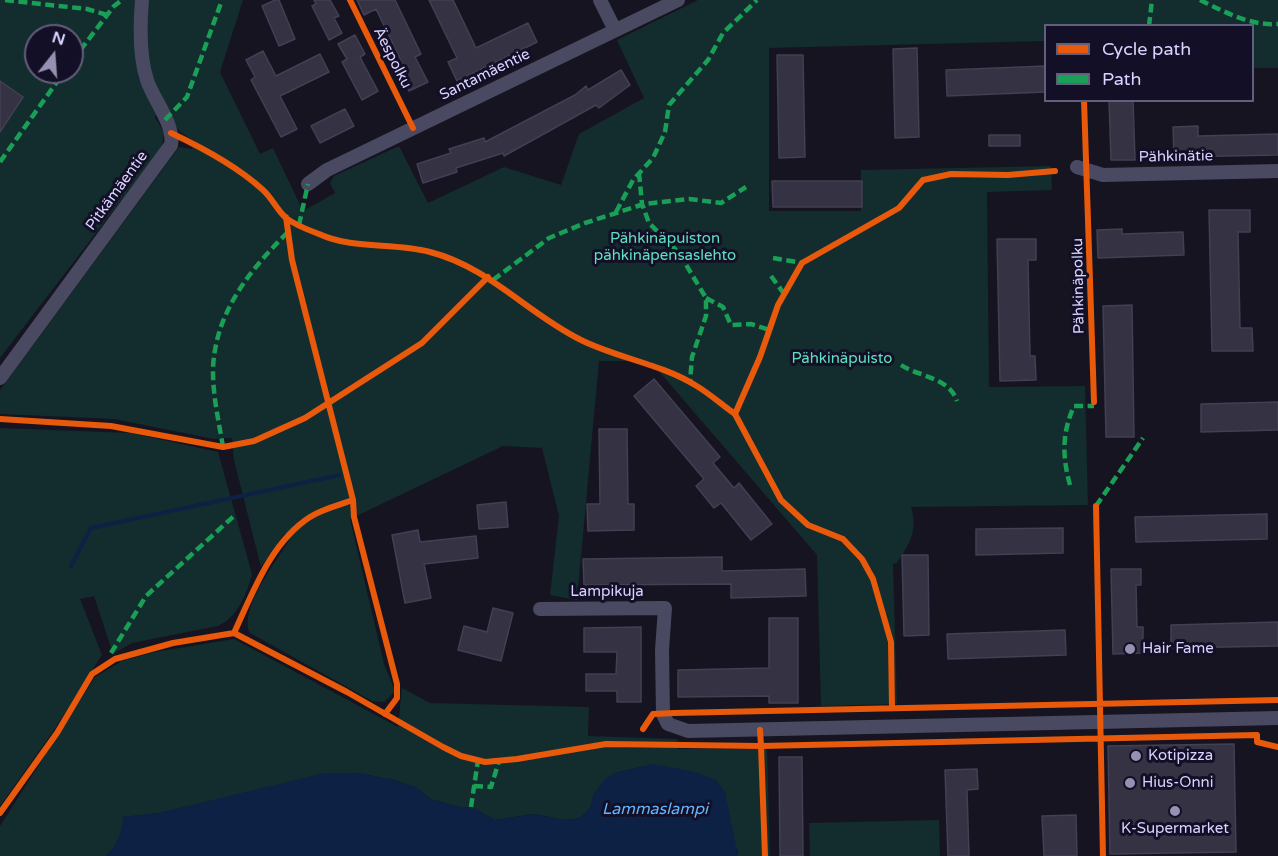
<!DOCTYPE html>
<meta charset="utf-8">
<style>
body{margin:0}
#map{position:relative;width:1278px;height:856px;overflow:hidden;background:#161421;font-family:"Varela Round",sans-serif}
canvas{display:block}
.legend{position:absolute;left:1044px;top:24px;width:210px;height:78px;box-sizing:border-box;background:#130f26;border:2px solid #625e7d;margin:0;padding:8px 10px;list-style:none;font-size:18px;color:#d9d4ff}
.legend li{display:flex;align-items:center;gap:12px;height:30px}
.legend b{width:30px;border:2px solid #625e7d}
.north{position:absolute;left:24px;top:24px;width:60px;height:60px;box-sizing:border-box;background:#130f26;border:2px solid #625e7d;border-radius:50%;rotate:17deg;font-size:16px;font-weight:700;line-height:24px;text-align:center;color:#d9d4ff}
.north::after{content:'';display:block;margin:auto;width:21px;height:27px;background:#9591b1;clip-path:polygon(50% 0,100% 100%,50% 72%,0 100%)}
</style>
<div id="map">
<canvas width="1278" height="856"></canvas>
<ul class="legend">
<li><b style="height:8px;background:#e8590c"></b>Cycle path</li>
<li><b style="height:8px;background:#1a9f57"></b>Path</li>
</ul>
<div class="north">N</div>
</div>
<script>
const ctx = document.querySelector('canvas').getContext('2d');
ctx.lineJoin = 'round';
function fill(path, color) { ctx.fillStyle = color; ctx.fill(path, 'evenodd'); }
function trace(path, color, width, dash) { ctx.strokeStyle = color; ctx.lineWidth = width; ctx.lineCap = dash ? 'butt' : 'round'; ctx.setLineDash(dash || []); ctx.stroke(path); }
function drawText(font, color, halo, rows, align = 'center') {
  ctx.font = font + ' "Varela Round",sans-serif'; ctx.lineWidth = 6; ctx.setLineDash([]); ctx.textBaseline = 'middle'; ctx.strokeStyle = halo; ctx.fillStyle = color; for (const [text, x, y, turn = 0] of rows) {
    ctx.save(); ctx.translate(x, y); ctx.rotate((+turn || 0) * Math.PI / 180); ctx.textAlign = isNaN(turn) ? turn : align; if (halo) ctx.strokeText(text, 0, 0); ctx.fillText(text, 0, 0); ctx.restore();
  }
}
const green = new Path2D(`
 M 0,0 L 243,0 L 220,72 L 260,154 L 273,148 L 303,211 L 335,193 L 330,183 L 334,176 L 399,146 L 428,203 L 504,167 L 561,185 L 579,134 L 644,98 L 617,40 L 698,0 L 1278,0 L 1278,68 L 1253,68 L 1252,26 L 1046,26 L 1045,41 L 769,48 L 769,211 L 861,211 L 861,170 L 1051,166 L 1052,190 L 987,192 L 989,387 L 1085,386 L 1088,505 L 911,507 C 918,531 910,543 897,563 L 893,564 L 897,704 L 821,706 L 817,555 L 650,361 L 599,361 L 577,600 L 550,595 L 559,516 L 542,448 L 503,446 L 350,519 L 384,664 L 395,691 L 384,702 L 372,701 L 250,633 C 238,610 277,560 290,539 L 285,533 L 261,567 L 234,460 L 232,438 L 214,439 L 114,419 L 0,414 L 0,390 L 179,147 L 192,149 L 195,141 C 178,133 171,122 162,107 L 155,117 L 164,133 L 162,147 L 0,358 ZM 36,36 L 72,36 L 72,72 L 36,72 Z
 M 0,428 L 131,433 L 218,452 L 252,574 C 247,594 237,618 218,626 L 132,643 L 113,654 L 94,596 L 80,599 L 102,655 L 52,733 L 0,806 Z
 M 234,639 L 398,727 L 402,688 L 430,703 L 589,707 L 588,736 L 677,739 L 678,749 L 767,749 L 770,856 L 738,856 L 738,850 L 641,767 L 615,773 L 594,794 L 590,808 L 580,818 L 563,820 L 534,814 L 495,820 L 471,807 L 459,807 L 430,799 L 417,788 L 395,780 L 357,773 L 263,789 L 159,813 L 124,817 C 122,833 118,845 106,856 L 0,856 L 0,826 L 95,677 L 122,661 L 155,652 Z
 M 939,820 L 940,856 L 810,856 L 809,823 Z`);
const water = new Path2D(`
 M 653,764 L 695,772 L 716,780 L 725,792 L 738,856 L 106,856 C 118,845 122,833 123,817 L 159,813 L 324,773 L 357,773 L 395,780 L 417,788 L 430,799 L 459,807 L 471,807 L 495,820 L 534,814 L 564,820 L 580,818 L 590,808 L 594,794 L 604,780 L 615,773 Z`);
const stream = new Path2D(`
 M 71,566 L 91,528 L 340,475`);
const building = new Path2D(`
 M 275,0 L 279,0 L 295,39 L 279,46 L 262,6 Z
 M 314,0 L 330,0 L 339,16 L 334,18 L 342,33 L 329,40 L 312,6 L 316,4 Z
 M 357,0 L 395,0 L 421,54 L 415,57 L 428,82 L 409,91 L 401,75 L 407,73 L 376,9 L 364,15 Z
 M 429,0 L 453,0 L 476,48 L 528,23 L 537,42 L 457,81 L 448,62 L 457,58 Z
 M 355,35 L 365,54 L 360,57 L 378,91 L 362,100 L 342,62 L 347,59 L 338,44 Z
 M 917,48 L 919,137 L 895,138 L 893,49 Z
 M 263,51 L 276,76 L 320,54 L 329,72 L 280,96 L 297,129 L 281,137 L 251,80 L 255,77 L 246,60 Z
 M 777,55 L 803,55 L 805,157 L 779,158 Z
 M 1046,66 L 1046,92 L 947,96 L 946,70 Z
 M 621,70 L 630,85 L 599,108 L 596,105 L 504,156 L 503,153 L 456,168 L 457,172 L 423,183 L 417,164 L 451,153 L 449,149 L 484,138 L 485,142 L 575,95 L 586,86 L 588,90 Z
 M 0,81 L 23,97 L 0,132 Z
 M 1109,100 L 1133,100 L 1135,160 L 1111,160 Z
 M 345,109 L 354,126 L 320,143 L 311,126 Z
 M 1198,126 L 1198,136 L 1278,134 L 1278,155 L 1174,157 L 1173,127 Z
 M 989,135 L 1020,135 L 1020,146 L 989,146 Z
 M 772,181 L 862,181 L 862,207 L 773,207 Z
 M 1209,210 L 1250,210 L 1250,232 L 1238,232 L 1240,328 L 1252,328 L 1253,351 L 1212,351 Z
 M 1122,229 L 1122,234 L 1183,232 L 1184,255 L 1098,258 L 1097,230 Z
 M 997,239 L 1036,239 L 1036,260 L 1028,260 L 1030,356 L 1035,356 L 1036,380 L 1000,381 Z
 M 1132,305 L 1134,437 L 1106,437 L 1103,306 Z
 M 654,379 L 720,457 L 713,463 L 734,488 L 739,483 L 772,524 L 751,540 L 721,503 L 714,508 L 696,486 L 704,479 L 634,396 Z
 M 1278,402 L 1278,430 L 1201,432 L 1201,404 Z
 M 599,429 L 627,429 L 628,504 L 634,504 L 634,530 L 588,531 L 587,504 L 600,504 Z
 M 506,502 L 508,527 L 479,529 L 477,505 Z
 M 1267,514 L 1267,539 L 1136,542 L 1135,517 Z
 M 1063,528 L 1063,553 L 976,555 L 976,529 Z
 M 418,530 L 420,542 L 476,536 L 478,558 L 424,564 L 431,598 L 405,603 L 392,535 Z
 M 902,555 L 928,555 L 929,635 L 904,636 Z
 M 722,557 L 722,571 L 805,569 L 806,596 L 731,598 L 731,584 L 584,585 L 583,559 Z
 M 1111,569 L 1141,569 L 1141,585 L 1136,585 L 1137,627 L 1143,627 L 1143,653 L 1113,654 Z
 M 493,608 L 513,613 L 501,661 L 458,650 L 464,626 L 487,632 Z
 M 769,618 L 798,618 L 798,703 L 769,703 L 769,696 L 678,697 L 678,670 L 769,668 Z
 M 1278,622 L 1278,646 L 1171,648 L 1171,625 Z
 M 641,627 L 641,702 L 617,702 L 617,691 L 586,691 L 586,674 L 616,674 L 617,652 L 584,652 L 584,628 Z
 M 1065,630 L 1066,655 L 948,659 L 947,634 Z
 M 1234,744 L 1236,852 L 1110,854 L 1108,746 Z
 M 779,757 L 802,757 L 803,856 L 780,856 Z
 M 977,769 L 978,789 L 967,790 L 969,856 L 948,856 L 945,770 Z
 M 1076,815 L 1077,856 L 1044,856 L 1042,816 Z`);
const street = new Path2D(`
 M 600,0 L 615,30
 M 1077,167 L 1103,175 L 1278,171
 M 308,184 L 327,170 L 678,0
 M 0,378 L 171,145 C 175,125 153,99 147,80 C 139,56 140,24 142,0
 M 540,609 L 665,608 L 662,650 L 663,714 L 668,724 L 688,731 L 1278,718`);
const quiet = new Path2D(`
 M 5,0 L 87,9 L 107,15
 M 1200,0 C 1225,12 1250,26 1278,24
 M 1149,26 L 1152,0
 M 72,61 L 114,6 L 122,0
 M 165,120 L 187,97 L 222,0
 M 0,162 L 64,72
 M 639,173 L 642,204 L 649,223 L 679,253 L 706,298 L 706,316 L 692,357 L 690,382
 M 616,212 L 633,180 L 653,158 L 665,132 L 669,105 L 708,60 L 723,33 L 757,0
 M 299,225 L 308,184
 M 773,258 L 802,263
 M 771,276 L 785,295
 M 493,280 L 549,238 L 585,223 L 644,204 L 689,199 L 721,203 L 746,187
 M 706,298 L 723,307 L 731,325 L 751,324 L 770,330
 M 901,365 C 919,377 949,377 957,401
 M 223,447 C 218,416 209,381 215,350 C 223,303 254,266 287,233
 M 1070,485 C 1062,456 1062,433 1074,406 L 1094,406
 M 1096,506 L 1143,438
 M 111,653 L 146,596 L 235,515
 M 474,786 L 491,787 L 499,761
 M 471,807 L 478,760`);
const cycleway = new Path2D(`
 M 350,0 L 413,128
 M 1084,100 L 1094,402
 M 171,133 C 203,148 237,166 263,190 C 272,198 277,210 286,218 C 295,225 308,230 319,234 C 354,250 392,242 430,252 C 489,267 528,314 581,340 C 617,358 661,364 695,385 C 709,393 722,405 735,414 L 760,357 L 778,305 L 802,263 L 899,208 L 923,180 L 951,174 L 1008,175 L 1055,171
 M 735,414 L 781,500 L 808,525 L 843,539 L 862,559 L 873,579 L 891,642 L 892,708
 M 0,419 L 111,426 L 223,447 L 254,441 L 305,418 L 422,343 L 488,277
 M 353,500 L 354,517 L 397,684 L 397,698 L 385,714
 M 1096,506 L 1103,856
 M 234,633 L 347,692 L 443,747 L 461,756 L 485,762 L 517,759 L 606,744 L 761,746 L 760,730
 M 643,729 L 653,714 L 674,713 L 1278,700
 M 0,813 L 57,733 L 92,674 L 115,659 L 173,643 L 234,633 C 253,592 271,542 310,517 C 322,509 339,505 353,500 L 292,260 L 286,217
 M 765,856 L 761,746 L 1257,735 L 1257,742 L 1278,747`);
const markers = [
 [1130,649,6,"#9591b1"],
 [1136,756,6,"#9591b1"],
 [1130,783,6,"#9591b1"],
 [1175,811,6,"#9591b1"]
];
const streetNames = [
 ["Äespolku",392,58,63],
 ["Santamäentie",485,75,-26],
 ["Pähkinätie",1176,157,-1],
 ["Pitkämäentie",117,191,-54],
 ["Pähkinäpolku",1079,286,-91],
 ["Lampikuja",607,592]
];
const parkNames = [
 ["Pähkinäpuiston",665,239],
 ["pähkinäpensaslehto",665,256],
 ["Pähkinäpuisto",842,359]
];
const poiNames = [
 ["Hair Fame",1142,649],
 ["Kotipizza",1148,756],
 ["Hius-Onni",1142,783],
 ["K-Supermarket",1175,829,"center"]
];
const waterNames = [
 ["Lammaslampi",655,810]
];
fill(green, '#132c2d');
fill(water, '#0d2144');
trace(stream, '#0d2144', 4);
fill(building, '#343243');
trace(building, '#433f54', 1.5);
trace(street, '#4a4962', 14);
trace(quiet, '#1a9f57', 4.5, [9, 4.5]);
trace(cycleway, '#e8590c', 6);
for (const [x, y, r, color] of markers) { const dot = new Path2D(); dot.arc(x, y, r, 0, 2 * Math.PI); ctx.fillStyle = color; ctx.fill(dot); trace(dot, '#130f26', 2); }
drawText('15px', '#d9d4ff', '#130f26', streetNames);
drawText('15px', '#5fe0c0', '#130f26', parkNames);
drawText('15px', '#d9d4ff', '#130f26', poiNames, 'left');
drawText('italic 16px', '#62b6ff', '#130f26', waterNames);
</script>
